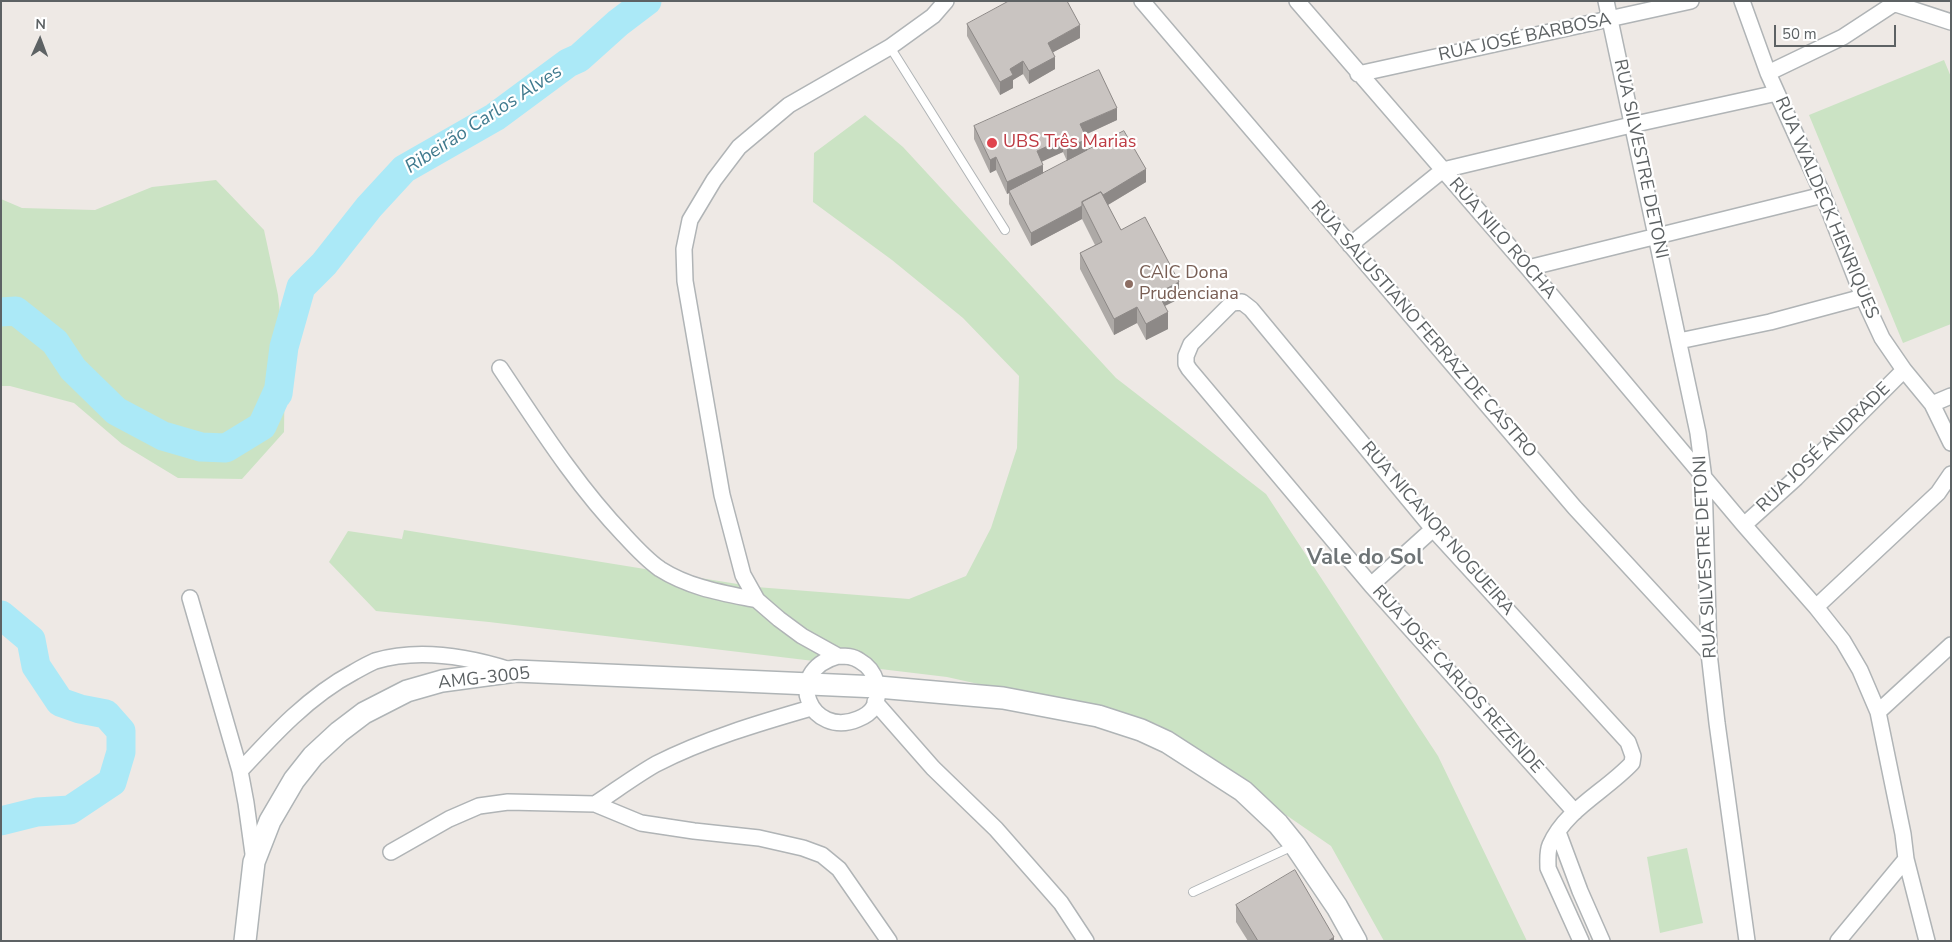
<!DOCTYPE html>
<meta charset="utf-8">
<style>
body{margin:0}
#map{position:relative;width:1952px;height:942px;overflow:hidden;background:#eee9e5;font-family:"Nunito Sans",sans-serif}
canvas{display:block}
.frame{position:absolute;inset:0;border:2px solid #5d6264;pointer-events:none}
.north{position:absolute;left:15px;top:15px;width:50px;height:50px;-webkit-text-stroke:4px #fff;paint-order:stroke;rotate:2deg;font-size:14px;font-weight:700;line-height:20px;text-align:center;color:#5d6264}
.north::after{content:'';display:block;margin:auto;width:18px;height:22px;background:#5d6264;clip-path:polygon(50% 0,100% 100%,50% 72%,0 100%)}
.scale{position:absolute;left:1774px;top:25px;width:122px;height:22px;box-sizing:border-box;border:2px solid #5d6264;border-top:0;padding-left:6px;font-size:15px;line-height:18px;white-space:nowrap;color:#5d6264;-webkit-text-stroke:4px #fff;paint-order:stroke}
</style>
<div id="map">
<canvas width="1952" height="942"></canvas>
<div class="frame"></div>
<div class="north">N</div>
<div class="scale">50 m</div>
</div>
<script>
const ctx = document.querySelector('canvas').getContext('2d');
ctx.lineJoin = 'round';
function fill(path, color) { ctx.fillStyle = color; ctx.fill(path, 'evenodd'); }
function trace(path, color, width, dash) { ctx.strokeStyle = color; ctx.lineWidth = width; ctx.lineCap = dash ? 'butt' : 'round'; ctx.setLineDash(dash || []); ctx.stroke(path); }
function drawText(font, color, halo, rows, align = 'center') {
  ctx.font = font + ' "Nunito Sans",sans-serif'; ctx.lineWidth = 4.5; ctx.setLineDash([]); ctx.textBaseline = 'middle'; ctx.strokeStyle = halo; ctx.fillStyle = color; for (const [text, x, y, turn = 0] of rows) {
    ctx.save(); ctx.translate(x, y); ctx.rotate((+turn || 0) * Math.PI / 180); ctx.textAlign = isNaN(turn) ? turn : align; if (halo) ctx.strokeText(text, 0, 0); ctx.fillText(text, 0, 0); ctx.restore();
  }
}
const green = new Path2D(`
 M 1944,60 L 1951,77 L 1951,324 L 1903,343 L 1809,115 Z
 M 865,115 L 903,147 L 1116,378 L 1266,494 L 1438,756 L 1527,941 L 1384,941 L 1331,846 L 1228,775 L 1157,724 L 947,677 L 489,622 L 376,611 L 329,562 L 348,531 L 402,539 L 404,530 L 756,587 L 909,599 L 966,576 L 991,528 L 1017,448 L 1019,376 L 963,318 L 892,260 L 813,202 L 814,153 Z
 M 216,180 L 264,230 L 278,295 L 285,359 L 284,432 L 242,479 L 178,478 L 122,444 L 74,403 L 10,386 L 1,386 L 1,199 L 22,208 L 95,210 L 152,187 Z
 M 1687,848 L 1703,923 L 1660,933 L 1647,857 Z`);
const river = new Path2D(`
 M 1,312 L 16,311 L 55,342 L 73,369 L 116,411 L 163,436 L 201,447 L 226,448 L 262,426 L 277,393 L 278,394 L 284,347 L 301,287 L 324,264 L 369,207 L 404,169 L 495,117 L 568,63 L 579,58 L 618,23 L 647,1
 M 1,615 L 31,640 L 36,666 L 60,702 L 80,709 L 106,714 L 121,731 L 121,752 L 112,782 L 70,810 L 37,812 L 1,821`);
const lane = new Path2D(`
 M 890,47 L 1005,230
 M 1193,892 L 1293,846`);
const street = new Path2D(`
 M 1142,1 L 1575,508 L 1709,653
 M 1297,1 L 1528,268 L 1744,525 L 1816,607 L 1843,641 L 1860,670 L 1878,712 L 1903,834 L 1906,859 L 1838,941
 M 1606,1 L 1698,433 L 1704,479 L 1709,653 L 1717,723 L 1747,941
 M 1742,1 L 1768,73 L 1823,195 L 1863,297 L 1882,338 L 1904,370 L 1932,404 L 1951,443
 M 1896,4 L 1951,22
 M 1768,73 L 1843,37 L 1898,1
 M 1358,74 L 1691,1
 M 1350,245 L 1443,170 L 1631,125 L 1777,93
 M 1528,268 L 1823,195
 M 1679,341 L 1770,322 L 1863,297
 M 500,368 C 539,426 576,485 624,535 C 635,547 647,560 660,569 C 690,588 723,593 757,600
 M 1932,404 L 1951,396
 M 1744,525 L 1796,478 L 1904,370
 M 1371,585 L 1433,529
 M 190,598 L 240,771 L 246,803 L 254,861
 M 1816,607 L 1938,493 L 1951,474
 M 838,656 L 802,636 L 779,619 L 757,600 L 743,575 L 722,495 L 685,281 L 684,249 L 690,220 L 714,180 L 739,147 L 789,105 L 890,47 L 933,16 L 946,1
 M 838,656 C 846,656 853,656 860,661 C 876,670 883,692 873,708 C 870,713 863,717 858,719 C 811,739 781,672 838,656 Z
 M 875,702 L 933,768 L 996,829 L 1061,903 L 1086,941
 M 1878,712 L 1951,645
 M 240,771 C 274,734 309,696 354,672 C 361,668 368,664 375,661 C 419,648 466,656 510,670
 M 595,804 C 615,791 635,776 656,764 C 705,739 759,723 811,708
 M 1575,812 L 1371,585 L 1189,369 L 1186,364 L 1186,356 L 1191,344 L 1232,303 L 1242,302 L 1251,309 L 1433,529 L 1628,742 L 1633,756 L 1632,763 C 1606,791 1566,809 1550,845 C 1547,852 1548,860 1548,868 L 1581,941
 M 1558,832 L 1580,891 L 1602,941
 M 391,852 L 449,819 L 479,806 L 508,802 L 595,804 L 641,823 L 694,831 L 759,838 L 803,848 L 822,855 L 839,869 L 889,941
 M 1906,859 L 1927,941`);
const secondary = new Path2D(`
 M 245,941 L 254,862 L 270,821 L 294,780 L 313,756 L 339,732 L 364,713 L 407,691 L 442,681 L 516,671 L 878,687 L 1003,698 L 1098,716 L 1141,730 L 1167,742 L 1243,791 L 1278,824 L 1295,845 L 1337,907 L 1356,941`);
const wall = new Path2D(`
 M 967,24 L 1080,38 L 1053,52 L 1055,69 L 1029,84 L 1023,74 L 1013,80 L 1013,88 L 1000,95 L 967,36 Z
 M 1117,120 L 1085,135 L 1087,150 L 1146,182 L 1108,205 L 1121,230 L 1179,299 L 1165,306 L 1168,329 L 1146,340 L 1137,323 L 1114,335 L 1080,269 L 1080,253 L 1095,245 L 1082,219 L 1031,246 L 1009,204 L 1009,193 L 1007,194 L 996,170 L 990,173 L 974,139 L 974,126 ZM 1063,152 L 1067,161 L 1043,174 L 1041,161 Z
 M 1236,905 L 1334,941 L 1248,941 L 1236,922 Z`);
const shadedWall = new Path2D(`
 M 1080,25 L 1080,38 L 1048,55 L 1048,43 Z
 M 1055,57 L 1055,69 L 1029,84 L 1029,71 Z
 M 1023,61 L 1023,74 L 1013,80 L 1013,88 L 1000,95 L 1000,82 L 1010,69 Z
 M 1117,108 L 1117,120 L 1080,137 L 1080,124 Z
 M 1063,139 L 1063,152 L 1037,164 L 1037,151 Z
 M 1087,139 L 1087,152 L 1067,161 L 1067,148 Z
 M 996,157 L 996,170 L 990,173 L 990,160 Z
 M 1043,165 L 1043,178 L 1009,191 L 1009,193 L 1007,194 L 1007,182 Z
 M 1146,169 L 1146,182 L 1101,209 L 1083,206 Z
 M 1082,206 L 1082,219 L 1031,246 L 1031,233 Z
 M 1179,282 L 1179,299 L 1158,309 L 1158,293 Z
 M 1137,307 L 1137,323 L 1114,335 L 1114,319 Z
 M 1168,312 L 1168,329 L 1146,340 L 1146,324 Z
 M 1334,937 L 1334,941 L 1328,941 Z`);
const building = new Path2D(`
 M 1009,1 L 1067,1 L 1080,25 L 1048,43 L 1055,57 L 1029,71 L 1023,61 L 1010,69 L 1013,75 L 1000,82 L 967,24 Z
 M 1099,70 L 1117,108 L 1080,124 L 1087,139 L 1067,148 L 1063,139 L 1037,151 L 1043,165 L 1007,182 L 996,157 L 990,160 L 974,126 Z
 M 1124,131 L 1146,169 L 1103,195 L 1101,192 L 1082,202 L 1082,206 L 1031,233 L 1009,191 Z
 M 1101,192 L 1121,230 L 1145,217 L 1179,282 L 1158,293 L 1168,312 L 1146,324 L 1137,307 L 1114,319 L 1080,253 L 1102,242 L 1082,202 Z
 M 1295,870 L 1334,937 L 1328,941 L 1258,941 L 1236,905 Z`);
const markers = [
 [992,143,6,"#e0444e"],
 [1129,284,5,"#8d6e63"]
];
const streetNames = [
 ["RUA JOSÉ BARBOSA",1525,38,-12],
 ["RUA SILVESTRE DETONI",1640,159,78],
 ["RUA WALDECK HENRIQUES",1826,208,67],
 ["RUA NILO ROCHA",1502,239,49],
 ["RUA SALUSTIANO FERRAZ DE CASTRO",1423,330,49],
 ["RUA JOSÉ ANDRADE",1824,448,-44],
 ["RUA NICANOR NOGUEIRA",1437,529,49],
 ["RUA SILVESTRE DETONI",1706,557,-93],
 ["AMG-3005",484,679,-6],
 ["RUA JOSÉ CARLOS REZENDE",1457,680,48]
];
const healthNames = [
 ["UBS Três Marias",1003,143]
];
const educationNames = [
 ["CAIC Dona",1139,274],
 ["Prudenciana",1139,295]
];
const waterNames = [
 ["Ribeirão Carlos Alves",484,120,-33]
];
const districtNames = [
 ["Vale do Sol",1365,559]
];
fill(green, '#cbe3c4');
trace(river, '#abe9f7', 29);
trace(lane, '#b0b4b6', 10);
trace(street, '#b0b4b6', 18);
trace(secondary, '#afb4b6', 24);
trace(lane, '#fff', 8);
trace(street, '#fff', 15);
trace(secondary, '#fff', 21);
fill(wall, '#ada9a6');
fill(shadedWall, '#8d8987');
fill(building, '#c9c4c1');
trace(building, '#8d8987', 1);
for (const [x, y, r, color] of markers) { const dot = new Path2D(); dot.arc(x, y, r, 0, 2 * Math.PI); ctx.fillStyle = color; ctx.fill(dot); trace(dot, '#fff', 2); }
drawText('18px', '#5d6264', '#fff', streetNames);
drawText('18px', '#be3a42', '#fff', healthNames, 'left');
drawText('18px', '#785e54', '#fff', educationNames, 'left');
drawText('italic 19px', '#407a8e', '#fff', waterNames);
drawText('bold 22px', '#6e7476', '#fff', districtNames);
</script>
